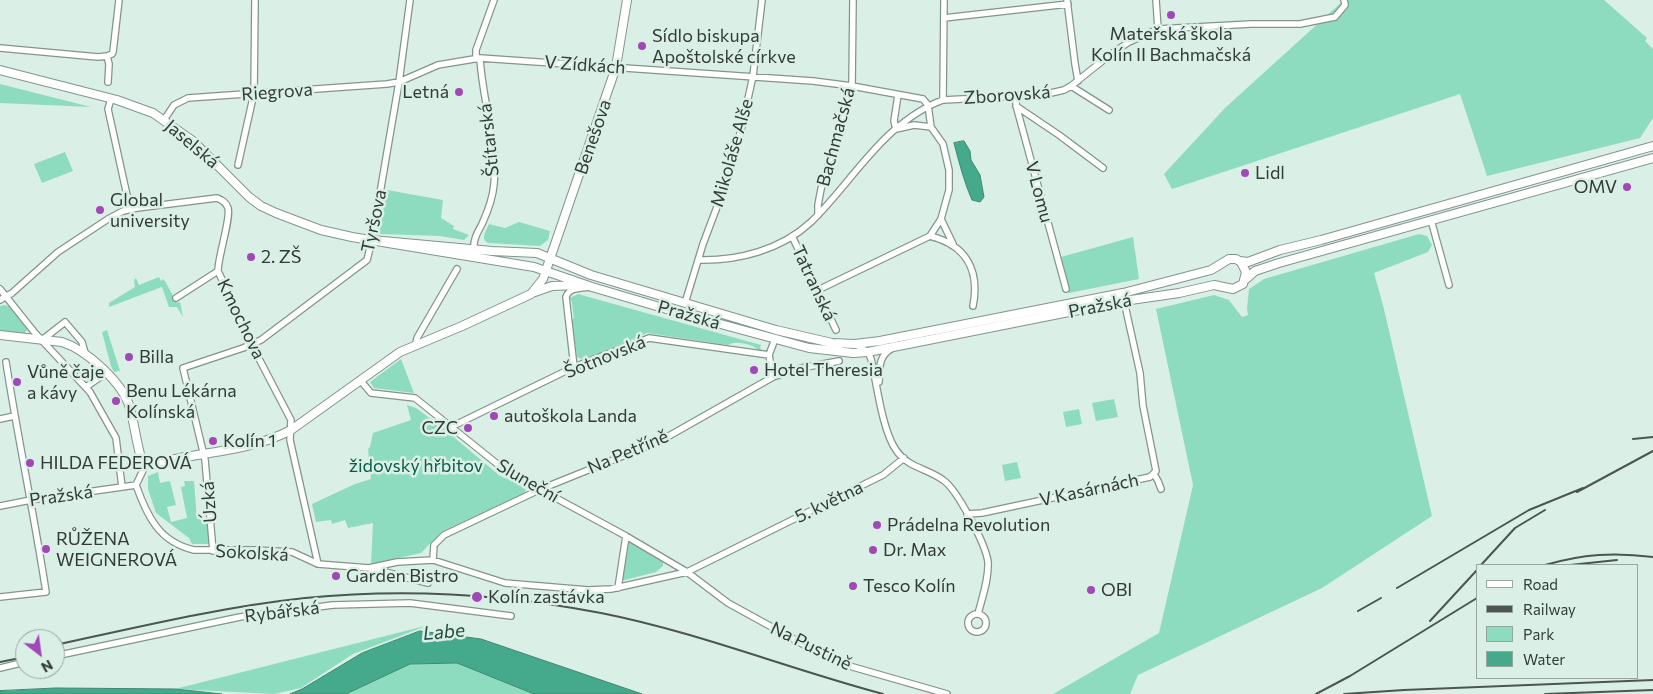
<!DOCTYPE html>
<meta charset="utf-8">
<style>
body{margin:0}
#map{position:relative;width:1653px;height:694px;overflow:hidden;background:#daefe6;font-family:Commissioner,sans-serif}
canvas{display:block}
.legend{position:absolute;left:1476px;top:564px;width:162px;height:115px;box-sizing:border-box;background:#daefe6;border:1px solid #97a7a0;margin:0;padding:6px 9px;list-style:none;font-size:15px;color:#323b37}
.legend li{display:flex;align-items:center;gap:10px;height:25px}
.legend b{width:25px;border:1px solid #97a7a0}
.north{position:absolute;left:15px;top:629px;width:50px;height:50px;box-sizing:border-box;background:#daefe6;border:1px solid #97a7a0;border-radius:50%;rotate:150deg;font-size:14px;font-weight:700;line-height:20px;text-align:center;color:#323b37}
.north::after{content:'';display:block;margin:auto;width:18px;height:22px;background:#a048b5;clip-path:polygon(50% 0,100% 100%,50% 72%,0 100%)}
</style>
<div id="map">
<canvas width="1653" height="694"></canvas>
<ul class="legend">
<li><b style="height:6px;background:#fff"></b>Road</li>
<li><b style="height:6px;background:#4b5651"></b>Railway</li>
<li><b style="height:14px;background:#8edcc0"></b>Park</li>
<li><b style="height:14px;background:#44aa8b"></b>Water</li>
</ul>
<div class="north">N</div>
</div>
<script>
const ctx = document.querySelector('canvas').getContext('2d');
ctx.lineJoin = 'round';
function fill(path, color) { ctx.fillStyle = color; ctx.fill(path, 'evenodd'); }
function trace(path, color, width, dash) { ctx.strokeStyle = color; ctx.lineWidth = width; ctx.lineCap = dash ? 'butt' : 'round'; ctx.setLineDash(dash || []); ctx.stroke(path); }
function drawText(font, color, halo, rows, align = 'center') {
  ctx.font = font + ' Commissioner,sans-serif'; ctx.lineWidth = 5; ctx.setLineDash([]); ctx.textBaseline = 'middle'; ctx.strokeStyle = halo; ctx.fillStyle = color; for (const [text, x, y, turn = 0] of rows) {
    ctx.save(); ctx.translate(x, y); ctx.rotate((+turn || 0) * Math.PI / 180); ctx.textAlign = isNaN(turn) ? turn : align; if (halo) ctx.strokeText(text, 0, 0); ctx.fillText(text, 0, 0); ctx.restore();
  }
}
const green = new Path2D(`
 M 1344,0 L 1604,0 L 1647,38 L 1645,41 L 1653,49 L 1653,118 L 1640,138 L 1487,176 L 1460,94 L 1172,189 L 1164,174 L 1225,108 Z
 M 0,84 L 91,107 L 0,103 Z
 M 65,152 L 73,171 L 42,183 L 34,164 Z
 M 387,190 L 443,200 L 441,218 L 454,226 L 453,229 L 469,235 L 464,240 L 440,236 L 380,234 L 379,232 Z
 M 519,222 L 550,231 L 548,240 L 540,246 L 488,243 C 480,239 486,231 489,224 L 505,228 Z
 M 1419,234 L 1427,236 L 1432,245 L 1428,252 L 1374,273 L 1383,305 L 1432,516 L 1322,588 L 1138,675 L 1130,694 L 1053,694 L 1159,633 L 1193,485 L 1156,309 L 1214,295 L 1229,300 L 1242,317 L 1248,315 L 1247,309 L 1249,289 L 1264,279 Z
 M 1133,237 L 1139,279 L 1069,293 L 1061,257 Z
 M 159,277 L 161,281 L 163,279 L 165,281 L 177,303 L 180,302 L 183,317 L 177,307 L 169,307 L 162,287 L 109,307 L 109,303 L 135,287 L 134,280 L 136,278 L 139,285 Z
 M 578,294 L 761,345 L 760,348 L 763,352 C 758,351 757,348 752,346 C 745,343 734,341 728,345 L 647,333 L 584,360 L 577,357 L 572,319 L 574,319 L 572,303 L 570,298 Z
 M 4,305 L 9,306 L 27,327 L 27,330 L 24,334 L 0,332 L 0,306 Z
 M 107,330 L 120,371 L 114,372 L 111,366 L 102,332 Z
 M 401,359 L 414,393 L 374,388 L 370,382 Z
 M 1114,399 L 1118,417 L 1096,421 L 1092,403 Z
 M 407,405 L 416,408 L 443,428 L 500,476 L 515,482 L 526,490 L 524,493 L 441,532 L 421,553 L 371,564 L 373,523 L 348,528 L 345,520 L 332,524 L 331,520 L 316,522 L 312,504 L 355,484 L 371,479 L 368,449 L 370,447 L 373,433 L 411,420 Z
 M 1079,409 L 1082,424 L 1066,427 L 1063,412 Z
 M 1017,462 L 1021,478 L 1005,481 L 1002,465 Z
 M 158,472 L 160,483 L 170,481 L 176,505 L 167,507 L 171,522 L 187,518 L 181,487 L 185,486 L 184,481 L 194,481 L 197,519 L 201,519 L 202,523 L 208,523 L 209,544 L 192,544 L 189,538 L 156,513 L 148,489 L 148,476 Z
 M 628,540 L 663,560 L 663,566 L 656,572 L 621,581 Z
 M 429,625 L 353,654 L 301,688 L 274,694 L 175,689 Z
 M 457,663 L 534,694 L 346,694 L 410,664 Z`);
const water = new Path2D(`
 M 964,141 L 970,151 L 971,160 L 980,175 L 984,197 L 980,202 L 972,200 C 964,182 959,162 954,143 Z
 M 420,631 L 481,639 L 642,694 L 534,694 L 457,663 L 410,664 L 346,694 L 290,694 L 302,689 L 362,653 Z
 M 56,688 L 175,689 L 222,694 L 0,694 L 0,691 Z`);
const minor = new Path2D(`
 M 1067,0 L 1075,64 L 1078,81
 M 1156,0 L 1158,29
 M 944,18 L 1068,4
 M 0,48 L 98,57 L 107,56
 M 476,59 L 476,50 L 494,0
 M 108,82 L 109,64 L 107,56 L 112,54 L 113,52 L 119,0
 M 1071,86 L 1109,110
 M 898,95 L 894,121 L 896,129 L 914,125 L 931,127
 M 1015,96 L 1017,109 L 1066,289
 M 111,99 L 108,109 L 130,209
 M 943,100 L 944,0
 M 1016,106 L 1059,135 L 1103,168
 M 164,120 L 174,105 L 188,98 L 387,84 L 399,82 L 438,65 L 480,58 L 813,81 L 852,86 L 923,99 L 928,105 L 931,127 L 943,144 L 949,170 L 949,190 L 941,219 L 930,236 L 818,290
 M 238,165 L 254,93 L 255,0
 M 818,215 L 818,205 L 821,189 L 852,86 L 853,0
 M 941,219 L 953,244
 M 1431,220 L 1449,285
 M 792,236 L 836,330
 M 930,236 C 966,245 980,270 973,306
 M 474,249 C 473,239 478,232 482,224 C 488,211 493,197 494,184 C 498,143 482,99 480,58
 M 698,260 C 738,261 781,250 811,222 C 840,194 862,159 892,132 C 908,118 923,107 943,100 L 1042,95 L 1064,90 L 1071,86 L 1111,54 L 1129,42 L 1158,29 L 1251,24 L 1300,24 L 1335,17 L 1345,5 L 1344,0
 M 0,289 L 35,333 L 90,392 L 116,438 L 122,487
 M 176,298 L 218,271
 M 0,300 L 12,293 L 58,252 L 108,219 L 123,211 L 137,208 L 217,198 C 222,200 226,202 228,208 C 231,219 218,256 218,271 L 256,353 L 291,420 L 290,440 L 318,564
 M 685,303 L 703,244 L 726,183 L 742,126 L 753,76 L 762,0
 M 42,340 L 65,322 L 82,342 L 85,353
 M 416,344 L 417,338 L 457,269
 M 855,344 L 868,352 L 871,359 C 877,384 882,430 896,450 C 908,468 927,468 943,480 C 957,489 986,545 988,562 C 989,579 982,598 978,614
 M 574,367 L 566,297 C 569,287 582,288 591,287
 M 773,377 L 769,355 L 775,339
 M 360,380 L 371,393 L 415,398 L 506,471 L 626,536 L 687,572 L 728,603 L 819,653 L 846,665 L 947,694
 M 879,382 C 880,368 878,357 891,349
 M 86,387 L 106,373
 M 0,419 L 14,416
 M 451,427 L 574,367 L 649,338 L 769,355
 M 1154,474 L 1158,481 L 1161,489
 M 136,485 C 147,516 159,542 194,550 L 255,550 L 292,552 L 318,564 L 369,568 L 428,583
 M 136,485 L 147,462
 M 0,506 L 31,500 L 136,485
 M 967,514 L 982,513 L 1150,477 L 1156,471 L 1143,406 L 1140,373 L 1124,301
 M 213,551 L 205,460 L 183,368 L 243,348 L 261,340 L 367,260 L 372,240 L 399,82 L 410,0
 M 433,560 L 434,545 L 444,535 L 541,489 L 660,441 L 773,377 L 801,368 L 839,361
 M 369,568 L 397,562 L 433,560 L 505,583 L 588,590 L 611,589 L 687,572 L 883,475 L 904,458
 M 618,588 L 626,536
 M 0,597 L 46,592 C 34,514 18,439 6,362
 M968 623a9 9 0 1 1 18 0a9 9 0 1 1-18 0Z
 M 55,656 L 240,617 L 333,605 L 410,603 L 511,616
 M 0,668 L 25,662`);
const tertiary = new Path2D(`
 M 0,70 L 117,100 L 153,113 L 193,141 L 249,197 L 261,206 L 276,213 L 321,230 L 352,237 L 534,267 L 592,287 L 680,313 L 809,348 L 853,353 L 868,352 L 1124,301 L 1179,293 L 1214,285 L 1233,289 L 1243,284 L 1246,272 L 1241,262 L 1236,259 L 1229,259 L 1211,270 L 1123,293 L 880,341 L 855,344 L 832,343 L 776,330 L 591,275 L 537,253 L 492,251 L 372,240
 M 1240,261 L 1248,262 L 1280,250 L 1321,240 L 1653,146
 M 1246,279 L 1255,271 L 1279,263 L 1653,158
 M 532,293 L 552,286 L 580,285
 M 0,335 L 62,342 C 87,350 123,383 130,408 C 134,423 136,439 140,454 L 142,459 L 147,462 C 159,464 173,459 185,457 C 221,451 259,447 291,430 L 400,352 L 462,326 L 531,294 L 543,279 L 616,67 L 627,0`);
const rail = new Path2D(`
 M 1633,439 L 1653,437
 M 1577,492 L 1653,451
 M 1481,565 L 1515,528 L 1545,510
 M 1545,565 C 1583,554 1614,552 1653,557
 M 1570,565 L 1617,560
 M 1397,588 L 1529,510 L 1583,488
 M 1358,611 L 1381,598
 M 1430,621 L 1477,570
 M 55,645 C 138,627 221,607 305,598 C 404,588 504,594 601,613 C 697,632 789,669 883,694
 M 0,662 L 25,657
 M 1316,694 L 1350,676 L 1477,598
 M 1344,694 L 1404,690 L 1653,680
 M 1545,694 L 1653,690`);
const markers = [
 [1171,15,5,"#a048b5"],
 [642,46,5,"#a048b5"],
 [459,92,5,"#a048b5"],
 [1245,173,5,"#a048b5"],
 [1627,187,5,"#a048b5"],
 [100,210,5,"#a048b5"],
 [251,257,5,"#a048b5"],
 [129,357,5,"#a048b5"],
 [754,370,5,"#a048b5"],
 [17,382,5,"#a048b5"],
 [116,401,5,"#a048b5"],
 [494,416,5,"#a048b5"],
 [468,428,5,"#a048b5"],
 [213,441,5,"#a048b5"],
 [30,463,5,"#a048b5"],
 [877,525,5,"#a048b5"],
 [46,549,5,"#a048b5"],
 [873,550,5,"#a048b5"],
 [336,576,5,"#a048b5"],
 [853,586,5,"#a048b5"],
 [1091,590,5,"#a048b5"],
 [477,597,6,"#a048b5"]
];
const poiNames = [
 ["Mateřská škola",1171,34,"center"],
 ["Kolín II Bachmačská",1171,55,"center"],
 ["Sídlo biskupa",652,36],
 ["Apoštolské církve",652,57],
 ["Letná",449,92,"right"],
 ["Lidl",1255,173],
 ["OMV",1617,187,"right"],
 ["Global",110,200],
 ["university",110,221],
 ["2. ZŠ",261,257],
 ["Billa",139,357],
 ["Hotel Theresia",764,370],
 ["Vůně čaje",27,372],
 ["a kávy",27,393],
 ["Benu Lékárna",126,391],
 ["Kolínská",126,412],
 ["autoškola Landa",504,416],
 ["CZC",458,428,"right"],
 ["Kolín 1",223,441],
 ["HILDA FEDEROVÁ",40,463],
 ["Prádelna Revolution",887,525],
 ["RŮŽENA",56,539],
 ["WEIGNEROVÁ",56,560],
 ["Dr. Max",883,550],
 ["Garden Bistro",346,576],
 ["Tesco Kolín",863,586],
 ["OBI",1101,590],
 ["Kolín zastávka",488,597]
];
const streetNames = [
 ["V Zídkách",585,65,4],
 ["Riegrova",277,92,-4],
 ["Zborovská",1007,95,-4],
 ["Benešova",593,137,-71],
 ["Bachmačská",836,137,-75],
 ["Štítarská",489,140,-96],
 ["Jaselská",192,144,40],
 ["Mikoláše Alše",732,153,-74],
 ["V Lomu",1039,192,75],
 ["Tyršova",374,221,-78],
 ["Tatranská",814,283,65],
 ["Pražská",1100,306,-11],
 ["Pražská",689,315,16],
 ["Kmochova",241,319,64],
 ["Šotnovská",605,357,-22],
 ["Na Petříně",628,452,-23],
 ["Sluneční",528,481,30],
 ["V Kasárnách",1089,490,-12],
 ["Pražská",61,496,-8],
 ["Úzká",209,502,-94],
 ["5. května",829,502,-26],
 ["Sokolská",252,553,3],
 ["Rybářská",282,612,-7],
 ["Na Pustině",811,646,26]
];
const parkNames = [
 ["židovský hřbitov",416,466]
];
const waterNames = [
 ["Labe",444,632,-5]
];
fill(green, '#8edcc0');
fill(water, '#44aa8b');
trace(water, '#3f8972', 1);
trace(minor, '#82958d', 8);
trace(tertiary, '#82958d', 10);
trace(minor, '#fff', 5.5);
trace(tertiary, '#fff', 8);
trace(rail, '#4b5651', 2);
for (const [x, y, r, color] of markers) { const dot = new Path2D(); dot.arc(x, y, r, 0, 2 * Math.PI); ctx.fillStyle = color; ctx.fill(dot); trace(dot, '#daefe6', 2); }
drawText('18px', '#323b37', '#daefe6', poiNames, 'left');
drawText('18px', '#323b37', '#daefe6', streetNames);
drawText('18px', '#095d48', '#daefe6', parkNames);
drawText('italic 19px', '#224d3f', '#daefe6', waterNames);
</script>
